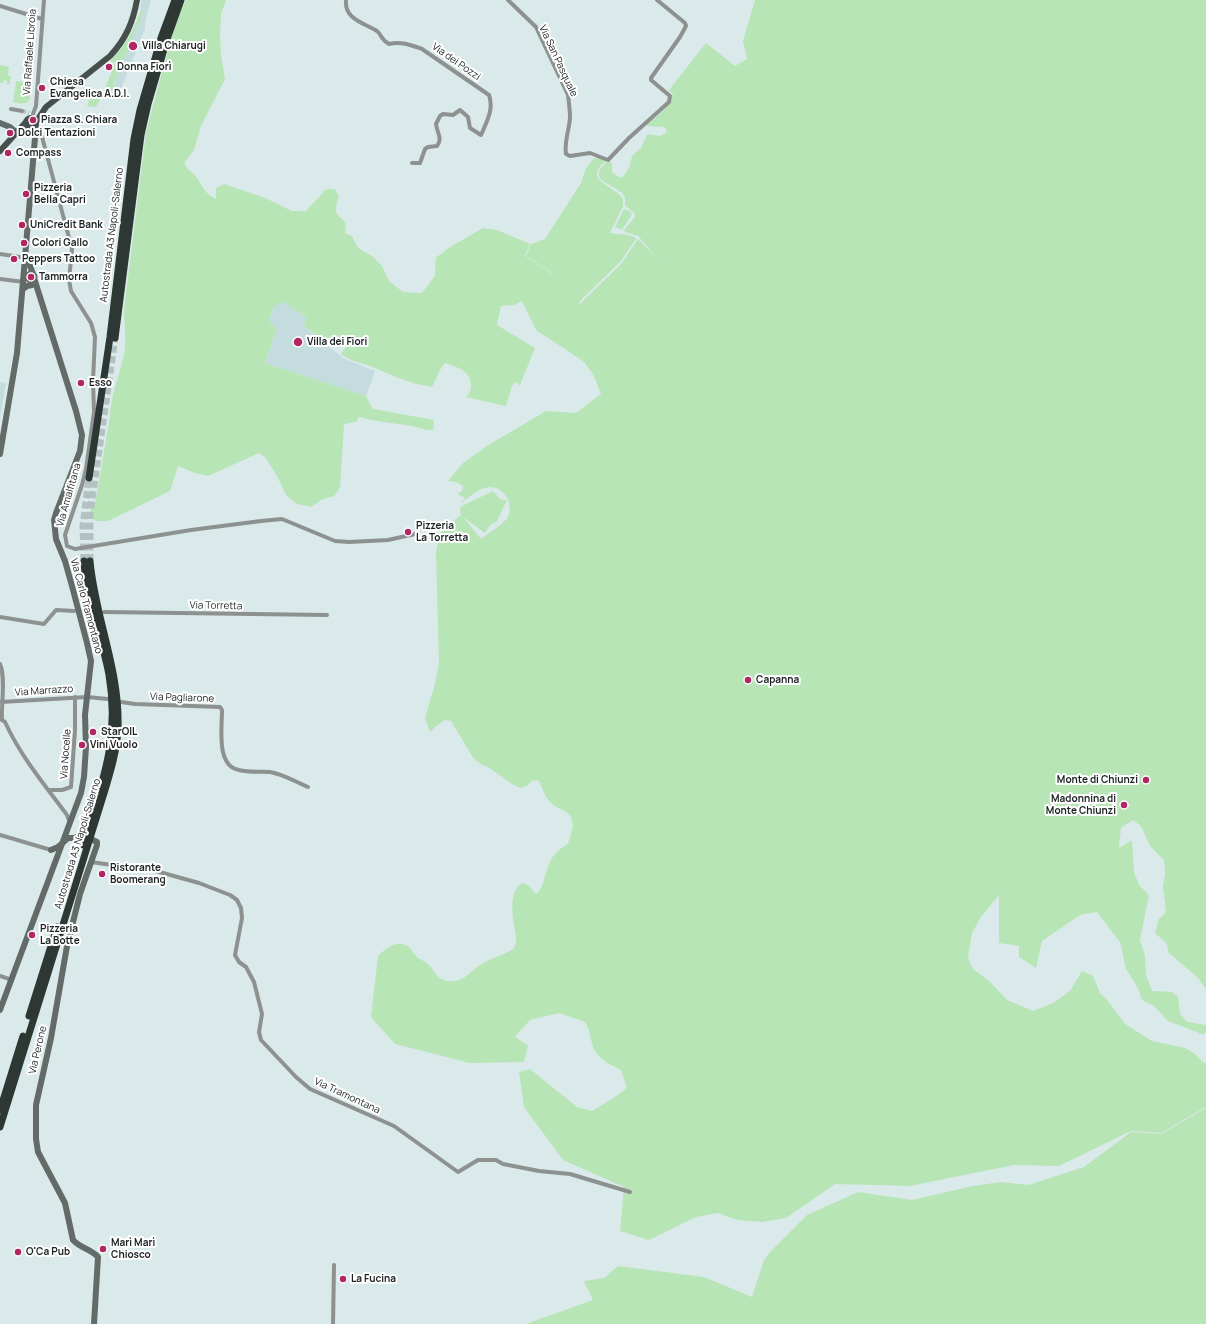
<!DOCTYPE html>
<meta charset="utf-8">
<style>
body{margin:0}
canvas{display:block;background:#dae9ea}
</style>
<canvas width="1206" height="1324"></canvas>
<script>
const ctx = document.querySelector('canvas').getContext('2d');
ctx.lineJoin = 'round';
function fill(path, color) { ctx.fillStyle = color; ctx.fill(path, 'evenodd'); }
function trace(path, color, width, dash) { ctx.strokeStyle = color; ctx.lineWidth = width; ctx.lineCap = dash ? 'butt' : 'round'; ctx.setLineDash(dash || []); ctx.stroke(path); }
function drawText(font, color, halo, rows, align = 'center') {
  ctx.font = font + ' Manrope,sans-serif'; ctx.lineWidth = 4; ctx.setLineDash([]); ctx.textBaseline = 'middle'; ctx.strokeStyle = halo; ctx.fillStyle = color; for (const [text, x, y, turn = 0] of rows) {
    ctx.save(); ctx.translate(x, y); ctx.rotate((+turn || 0) * Math.PI / 180); ctx.textAlign = isNaN(turn) ? turn : align; if (halo) ctx.strokeText(text, 0, 0); ctx.fillText(text, 0, 0); ctx.restore();
  }
}
const built = new Path2D(`
 M 142,0 L 151,0 L 145,22 L 145,29 L 118,96 L 115,99 L 111,98 L 108,94 L 115,86 L 114,84 L 137,26 L 140,24 L 143,12 L 142,10 L 140,10 Z
 M 283,302 L 306,317 L 304,326 L 343,358 L 375,371 L 366,396 L 265,363 L 277,328 L 269,321 L 274,307 L 277,303 Z
 M 0,382 L 6,383 L 0,417 Z`);
const green = new Path2D(`
 M 186,0 L 226,0 L 221,14 L 220,32 L 221,55 L 225,79 L 201,126 L 194,150 L 184,163 C 188,171 192,171 197,178 C 203,187 205,194 216,199 L 216,188 L 224,184 L 265,198 L 292,211 L 306,211 L 320,196 L 325,190 L 330,189 L 336,190 L 339,197 C 328,223 350,212 345,233 L 352,236 L 358,248 L 372,256 L 382,266 L 389,281 L 403,292 L 422,293 L 435,276 L 436,257 L 443,253 L 445,250 L 483,228 L 497,230 L 530,244 L 525,256 L 547,270 L 557,280 L 548,270 L 526,256 L 531,244 L 545,239 L 581,183 L 586,168 L 593,159 L 598,156 L 607,160 C 580,181 615,185 623,199 L 623,206 L 610,233 C 620,235 627,233 636,238 L 636,239 L 620,262 L 579,302 L 580,304 L 621,264 L 638,239 L 658,259 L 638,236 L 625,232 L 624,230 L 635,217 L 635,214 L 625,205 C 625,200 626,197 622,193 C 611,182 584,181 609,160 L 612,164 L 612,172 L 619,177 L 623,177 L 630,166 L 632,156 L 641,148 L 647,135 C 656,133 657,140 667,132 L 666,129 L 664,127 L 648,126 L 646,125 C 657,116 669,109 673,95 L 669,90 L 706,43 L 735,66 L 747,59 L 743,41 L 755,0 L 1206,0 L 1206,989 L 1198,978 L 1168,952 L 1167,944 L 1155,933 L 1159,919 L 1166,912 L 1163,886 L 1165,874 L 1164,860 L 1150,846 L 1141,826 L 1133,820 L 1121,828 L 1119,848 L 1132,840 L 1134,872 L 1139,885 L 1149,895 L 1140,940 L 1145,956 L 1146,975 L 1152,991 L 1172,992 L 1178,997 L 1180,1013 L 1187,1022 L 1206,1025 L 1206,1032 L 1203,1035 L 1197,1032 L 1168,1021 L 1154,1006 L 1142,1000 L 1138,988 L 1126,969 L 1120,942 L 1097,912 L 1080,915 L 1042,941 L 1036,968 L 1019,957 L 1019,946 L 999,943 L 999,895 L 981,917 L 972,933 L 968,958 L 973,969 L 989,981 L 1007,1000 L 1033,1011 L 1053,1003 L 1070,991 L 1082,971 L 1093,976 L 1100,993 L 1108,1001 L 1125,1024 L 1152,1041 L 1185,1048 L 1194,1053 L 1204,1063 L 1206,1063 L 1206,1107 L 1161,1133 L 1131,1131 L 1059,1166 L 1014,1165 L 910,1186 L 835,1184 L 786,1218 L 762,1222 L 737,1220 L 718,1213 L 696,1217 L 649,1240 L 620,1231 L 624,1187 L 563,1160 L 524,1107 L 519,1072 L 530,1069 L 577,1107 L 592,1111 L 612,1099 L 627,1088 L 621,1070 C 609,1064 595,1058 592,1043 C 589,1034 591,1032 585,1022 L 559,1013 L 530,1020 L 515,1037 L 528,1045 L 524,1062 L 470,1063 L 395,1044 L 371,1017 L 378,956 C 386,948 399,938 410,948 C 413,951 414,955 418,958 C 421,960 425,961 428,964 C 437,973 436,981 451,981 C 464,982 468,973 477,967 C 488,959 502,956 513,949 L 516,943 L 516,937 C 514,923 506,890 523,883 L 528,885 L 536,894 C 541,890 542,886 544,880 C 549,863 551,853 568,844 C 572,831 578,818 563,810 C 558,808 554,806 550,802 C 544,796 543,787 538,780 L 531,781 L 527,786 L 521,788 C 509,784 501,775 491,769 C 485,765 479,764 474,759 L 451,721 L 445,720 L 435,727 L 431,732 L 429,729 L 425,718 L 435,684 L 439,663 L 436,553 L 440,533 L 461,515 L 460,507 L 493,491 L 500,499 L 507,500 L 497,521 L 490,525 L 485,533 L 463,517 L 481,539 C 485,536 507,521 508,517 C 514,505 505,487 490,487 C 479,488 469,497 460,504 L 465,498 L 457,494 L 462,491 L 463,486 L 456,482 L 448,481 L 463,463 L 487,446 L 546,411 L 576,413 L 601,394 L 593,374 L 583,361 L 536,330 L 522,301 L 514,305 L 501,306 L 497,325 L 535,348 L 520,385 L 515,382 L 512,386 L 506,406 L 466,397 C 469,394 471,390 471,386 C 471,370 456,367 445,363 L 440,370 L 432,387 C 409,384 388,373 367,365 C 358,362 348,360 341,354 L 348,344 L 348,340 L 330,336 L 329,338 L 324,341 L 304,326 L 306,317 L 283,302 C 273,304 272,312 269,321 L 277,328 L 265,363 L 366,396 L 373,409 L 434,420 L 433,430 C 425,430 419,428 412,426 C 394,423 377,422 359,417 L 356,422 L 348,423 L 344,425 L 340,488 L 334,496 L 321,500 L 311,507 L 297,504 L 286,495 L 277,476 L 265,457 L 259,453 L 208,476 L 195,473 L 178,466 L 170,491 L 108,521 L 96,521 L 88,516 L 96,499 L 110,416 C 111,395 119,376 124,355 C 127,341 124,324 124,309 L 146,133 L 155,98 L 177,18 Z
 M 141,10 L 142,10 L 143,12 L 140,24 L 137,26 L 114,84 L 115,88 L 109,91 L 109,96 L 102,96 L 115,63 L 110,61 C 127,42 132,34 141,10 Z
 M 0,65 L 9,67 L 8,75 L 11,77 L 10,84 L 7,84 L 7,81 L 4,80 L 3,83 L 0,83 L 0,85 Z
 M 16,81 L 29,83 L 30,100 L 28,100 L 27,103 L 23,103 L 23,104 L 13,102 Z
 M 91,94 L 97,95 L 97,99 L 100,100 L 96,107 L 87,106 Z
 M 624,209 L 629,211 L 632,214 L 622,230 L 615,227 Z
 M 1206,1108 L 1206,1324 L 526,1324 L 593,1300 L 584,1281 L 604,1278 L 618,1266 L 704,1277 L 752,1297 L 764,1260 L 770,1252 L 807,1215 L 858,1192 L 912,1200 L 973,1186 L 1001,1182 L 1028,1185 L 1084,1167 L 1131,1132 L 1161,1134 Z`);
const streetTunnel = new Path2D(`
 M 22,111 L 29,113
 M 78,611 L 93,612`);
const highwayTunnel = new Path2D(`
 M 84,561 L 83,526 L 89,478
 M 90,561 L 90,513 L 115,338`);
const street = new Path2D(`
 M 346,0 C 344,19 364,23 377,31 C 382,35 380,39 389,44 C 401,41 411,45 422,49 L 489,95 C 494,109 487,121 481,135 L 470,128 L 468,117 L 460,110 L 453,115 L 443,114 L 440,116 L 436,124 C 437,133 443,138 437,146 L 428,147 L 425,149 L 420,163 L 412,163
 M 508,0 L 536,27 L 568,95 C 569,103 570,110 570,118 C 569,131 564,142 566,154 L 570,156 L 590,153 L 608,160 L 629,138 L 669,102 L 670,96 L 651,80 L 651,78 L 680,37 L 686,26 L 685,23 L 657,0
 M 0,6 L 42,19
 M 11,109 L 22,111
 M 33,114 L 36,106 L 44,0
 M 35,132 L 41,133 L 72,249 L 69,280 L 71,291 L 91,323 L 95,337 L 93,381 L 94,412 L 86,469 L 82,485 L 65,535 L 67,546 L 75,549 L 191,530 L 261,521 L 282,519 L 335,541 L 349,542 L 388,540 L 415,534
 M 0,254 L 26,258
 M 0,279 L 24,282
 M 104,612 L 327,615
 M 0,617 L 44,624 L 56,610 L 74,611
 M 0,664 C 6,677 1,705 2,720
 M 1,702 L 87,697 L 108,699
 M 121,702 L 135,704 L 220,707 L 222,710 C 222,728 216,766 239,770 C 250,773 260,771 270,772 C 283,774 296,782 308,787
 M 2,720 L 5,722 C 21,757 44,784 67,815 L 70,823
 M 48,790 L 62,790 L 71,787 L 75,730 L 75,697
 M 0,835 L 51,850
 M 91,862 L 119,866 L 145,868 L 199,883 L 230,895 L 237,900 L 241,908 L 242,918 L 235,955 L 239,962 L 246,967 L 254,982 L 262,1014 L 259,1032 L 261,1040 L 296,1077 L 310,1089 L 394,1126 L 458,1172 L 478,1160 L 496,1160 L 503,1164 L 539,1171 L 570,1174 L 630,1192
 M 0,976 L 12,980
 M 333,1324 L 334,1265`);
const secondary = new Path2D(`
 M 0,123 L 10,127 L 17,133
 M 26,258 L 29,263 L 33,274
 M27.5 277a3.5 3.5 0 1 1 7 0a3.5 3.5 0 1 1-7 0Z
 M 23,289 L 27,286 L 32,285
 M 0,454 L 17,353 L 36,126
 M 93,840 L 97,842 L 97,845 L 80,894 L 67,946 L 51,1038 L 36,1105 L 36,1139 L 38,1152 L 65,1203 L 73,1240 C 80,1248 91,1249 98,1257 L 94,1324
 M 51,850 L 58,847 L 68,838 L 74,838 L 79,836
 M 0,1010 L 81,793 L 84,777 L 86,747 L 85,715 L 91,661 L 87,643 L 72,586 L 65,561 L 56,539 L 54,520 L 56,513 L 80,451 L 82,435 L 76,411 L 34,278`);
const primary = new Path2D(`
 M26 123a5 5 0 1 1 10 0a5 5 0 1 1-10 0Z
 M 36,122 L 46,107 L 110,56 C 126,39 133,22 137,0
 M 0,151 L 26,122`);
const highway = new Path2D(`
 M 115,338 L 141,135 L 148,104 L 167,39 L 181,0
 M 89,478 L 110,337 L 134,139 L 140,110 L 161,38 L 175,0
 M 83,845 C 102,784 120,739 109,675 C 102,637 86,600 84,561
 M 29,1016 L 57,927
 M 0,1110 L 23,1036
 M 0,1127 L 105,790 C 111,770 117,750 118,728 C 120,670 95,617 90,561`);
const markers = [
 [133,46,5,"#b12663"],
 [109,67,4,"#b12663"],
 [42,88,4,"#b12663"],
 [33,120,4,"#b12663"],
 [10,133,4,"#b12663"],
 [8,153,4,"#b12663"],
 [26,194,4,"#b12663"],
 [22,225,4,"#b12663"],
 [24,243,4,"#b12663"],
 [14,259,4,"#b12663"],
 [31,277,4,"#b12663"],
 [298,342,5,"#b12663"],
 [81,383,4,"#b12663"],
 [408,532,4,"#b12663"],
 [748,680,4,"#b12663"],
 [93,732,4,"#b12663"],
 [82,745,4,"#b12663"],
 [1146,780,4,"#b12663"],
 [1124,805,4,"#b12663"],
 [102,874,4,"#b12663"],
 [32,935,4,"#b12663"],
 [103,1249,4,"#b12663"],
 [18,1252,4,"#b12663"],
 [343,1279,4,"#b12663"]
];
const poiNames = [
 ["Villa Chiarugi",142,46],
 ["Donna Fiorì",117,67],
 ["Chiesa",50,82],
 ["Evangelica A.D.I.",50,94],
 ["Piazza S. Chiara",41,120],
 ["Dolci Tentazioni",18,133],
 ["Compass",16,153],
 ["Pizzeria",34,188],
 ["Bella Capri",34,200],
 ["UniCredit Bank",30,225],
 ["Colori Gallo",32,243],
 ["Peppers Tattoo",22,259],
 ["Tammorra",39,277],
 ["Villa dei Fiori",307,342],
 ["Esso",89,383],
 ["Pizzeria",416,526],
 ["La Torretta",416,538],
 ["Capanna",756,680],
 ["StarOIL",101,732],
 ["Vini Vuolo",90,745],
 ["Monte di Chiunzi",1138,780,"right"],
 ["Madonnina di",1116,799,"right"],
 ["Monte Chiunzi",1116,811,"right"],
 ["Ristorante",110,868],
 ["Boomerang",110,880],
 ["Pizzeria",40,929],
 ["La Botte",40,941],
 ["Marì Marì",111,1243],
 ["Chiosco",111,1255],
 ["O'Ca Pub",26,1252],
 ["La Fucina",351,1279]
];
const streetNames = [
 ["Via Raffaele Libroia",30,52,-86],
 ["Via San Pasquale",558,61,65],
 ["Via dei Pozzi",456,62,35],
 ["Autostrada A3 Napoli-Salerno",112,235,-83],
 ["Via Amalfitana",69,495,-74],
 ["Via Carlo Tramontano",86,606,75],
 ["Via Torretta",216,606,1],
 ["Via Marrazzo",44,691,-4],
 ["Via Pagliarone",182,698,2],
 ["Via Nocelle",66,754,-86],
 ["Autostrada A3 Napoli-Salerno",78,844,-73],
 ["Via Perone",38,1050,-77],
 ["Via Tramontana",347,1096,25]
];
fill(built, '#c5dcdf');
fill(green, '#b8e5b6');
trace(streetTunnel, '#b4c1c2', 4, [4, 2]);
trace(highwayTunnel, '#b4c1c2', 7, [7, 3.5]);
trace(street, '#8d9290', 4);
trace(secondary, '#636b68', 6);
trace(primary, '#464f4c', 6);
trace(highway, '#2d3835', 7);
for (const [x, y, r, color] of markers) { const dot = new Path2D(); dot.arc(x, y, r, 0, 2 * Math.PI); ctx.fillStyle = color; ctx.fill(dot); trace(dot, '#fff', 1.5); }
drawText('bold 10px', '#1c2222', '#fff', poiNames, 'left');
drawText('10px', '#1c2222', '#fff', streetNames);
</script>
